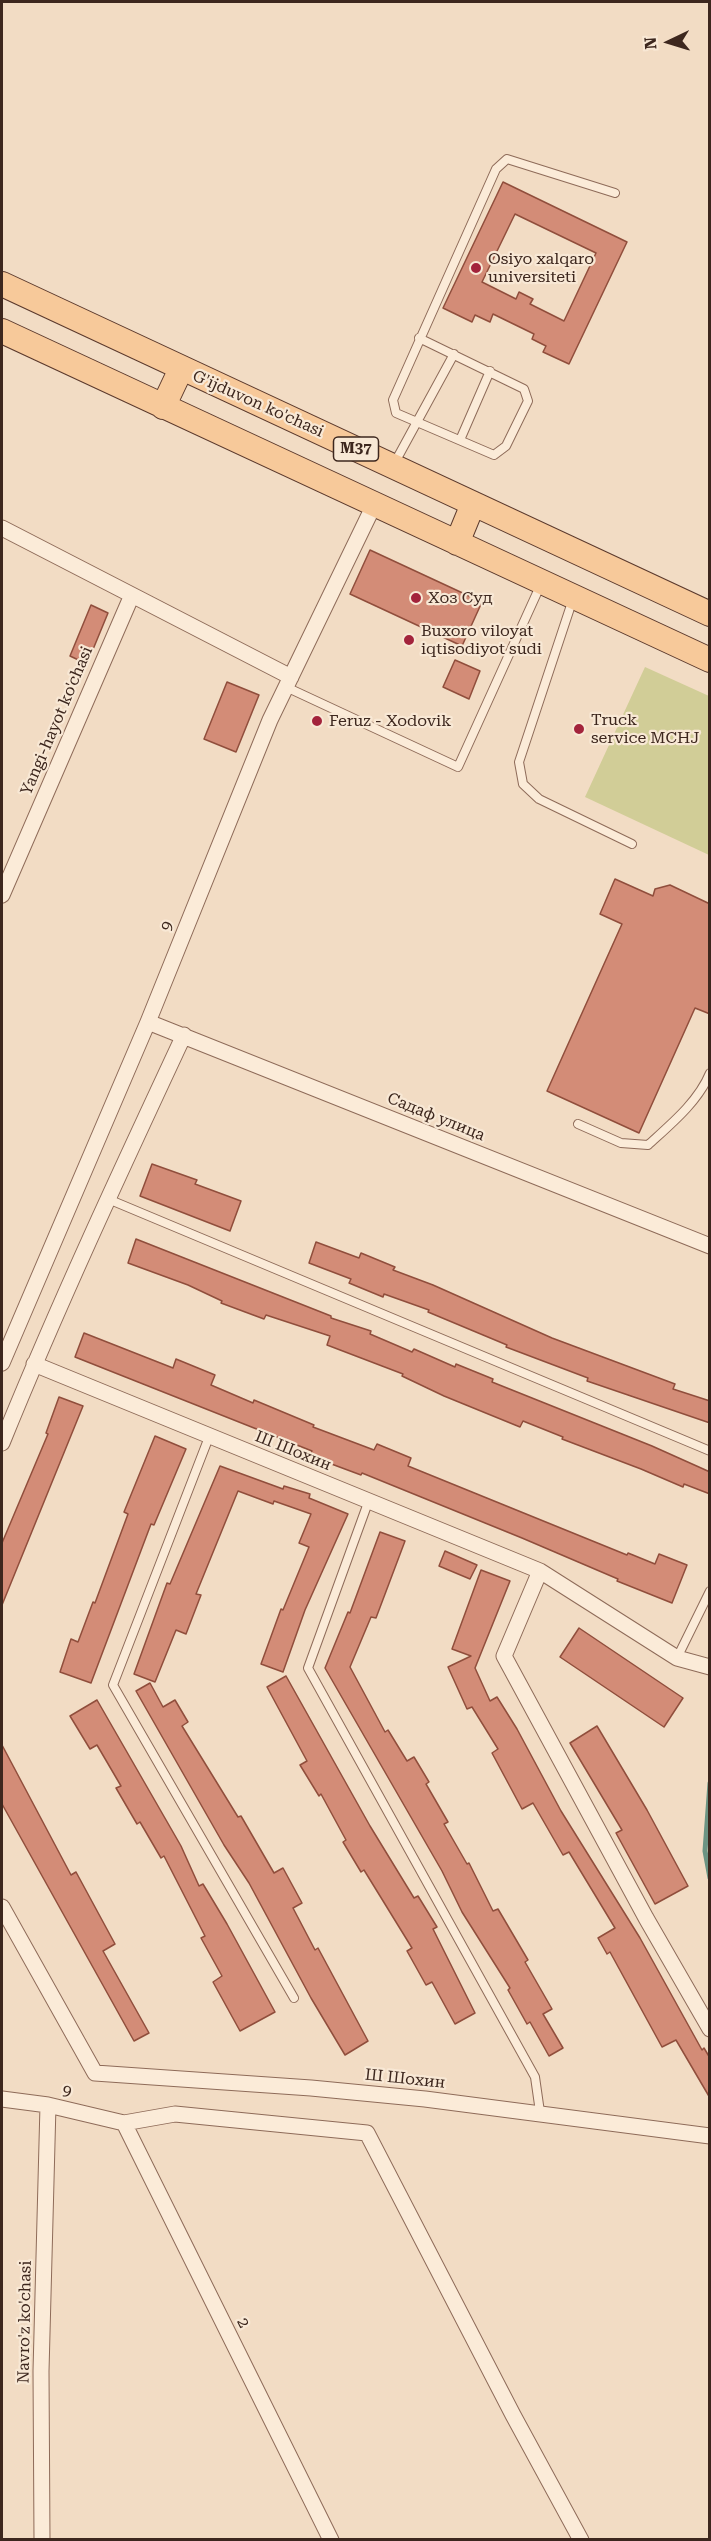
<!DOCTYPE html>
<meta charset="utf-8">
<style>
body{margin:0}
#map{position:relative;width:711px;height:2541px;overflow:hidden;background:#f2dcc4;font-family:"Roboto Serif",serif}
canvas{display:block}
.frame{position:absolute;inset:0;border:3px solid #3d271e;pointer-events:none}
.north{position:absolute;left:639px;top:12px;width:60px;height:60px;-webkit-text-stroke:4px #f8e8d5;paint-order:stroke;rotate:266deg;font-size:16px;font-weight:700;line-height:24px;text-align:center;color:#3d271e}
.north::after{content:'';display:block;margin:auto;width:21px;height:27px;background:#3d271e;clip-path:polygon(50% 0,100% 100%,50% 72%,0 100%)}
</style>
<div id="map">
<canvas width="711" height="2541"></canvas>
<div class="frame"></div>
<div class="north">N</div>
</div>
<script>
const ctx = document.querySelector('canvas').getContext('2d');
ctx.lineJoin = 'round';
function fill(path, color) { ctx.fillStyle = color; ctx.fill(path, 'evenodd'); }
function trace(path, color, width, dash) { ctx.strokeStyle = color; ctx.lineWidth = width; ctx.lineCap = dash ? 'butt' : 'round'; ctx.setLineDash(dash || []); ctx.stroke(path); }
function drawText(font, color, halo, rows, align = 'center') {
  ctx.font = font + ' "Roboto Serif",serif'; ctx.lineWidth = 4.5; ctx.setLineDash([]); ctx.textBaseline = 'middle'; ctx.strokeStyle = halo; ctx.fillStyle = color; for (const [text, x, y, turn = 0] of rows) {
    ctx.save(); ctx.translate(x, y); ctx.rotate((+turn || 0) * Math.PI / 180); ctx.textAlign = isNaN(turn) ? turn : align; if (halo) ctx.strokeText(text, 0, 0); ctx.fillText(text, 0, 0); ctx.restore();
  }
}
const green = new Path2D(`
 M 645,667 L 709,696 L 709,855 L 585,797 Z`);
const stream = new Path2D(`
 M 710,1783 L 705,1851 L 710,1878`);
const building = new Path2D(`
 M 503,182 L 627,242 L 569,364 L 543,352 L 546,346 L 532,339 L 534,334 L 493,314 L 490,322 L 475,315 L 472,322 L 443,308 ZM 515,214 L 596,253 L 564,321 L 530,304 L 533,299 L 519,292 L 516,299 L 482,282 Z
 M 370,550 L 482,602 L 462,646 L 350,594 Z
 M 91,605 L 108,613 L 87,664 L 70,656 Z
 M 455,660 L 480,671 L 469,699 L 443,687 Z
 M 227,682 L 259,695 L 236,752 L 204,739 Z
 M 615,879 L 653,896 L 655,889 L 670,885 L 710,904 L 710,1014 L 695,1008 L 639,1133 L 547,1091 L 622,924 L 600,914 Z
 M 152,1164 L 197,1180 L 195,1184 L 241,1201 L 230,1231 L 140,1196 Z
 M 136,1239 L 331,1316 L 331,1318 L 371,1331 L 370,1334 L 412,1352 L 414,1349 L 455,1367 L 456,1364 L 493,1379 L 492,1382 L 652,1446 L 710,1472 L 710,1494 L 684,1484 L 683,1487 L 641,1469 L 562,1439 L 563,1437 L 523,1421 L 520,1427 L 444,1396 L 402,1376 L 403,1374 L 327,1345 L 330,1336 L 266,1315 L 264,1319 L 221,1303 L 222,1301 L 188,1285 L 128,1263 Z
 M 316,1242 L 359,1258 L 361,1253 L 395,1267 L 393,1270 L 433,1285 L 552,1338 L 675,1384 L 673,1389 L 710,1401 L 710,1423 L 587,1381 L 588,1378 L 506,1347 L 507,1345 L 428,1312 L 429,1310 L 384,1294 L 383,1297 L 349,1283 L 351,1279 L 309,1263 Z
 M 84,1333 L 173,1368 L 176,1359 L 215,1375 L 211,1385 L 253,1403 L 254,1400 L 314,1425 L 313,1427 L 374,1450 L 377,1444 L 411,1458 L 408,1466 L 627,1555 L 628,1553 L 655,1564 L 659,1554 L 687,1565 L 672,1603 L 617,1581 L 618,1579 L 522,1538 L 362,1473 L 361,1475 L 310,1456 L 312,1451 L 75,1357 Z
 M 59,1397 L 83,1406 L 2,1605 L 2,1543 L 48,1434 L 46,1433 Z
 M 155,1436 L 186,1449 L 154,1525 L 151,1524 L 91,1683 L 60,1672 L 71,1639 L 78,1642 L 93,1602 L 95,1603 L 128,1514 L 124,1512 Z
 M 220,1466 L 283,1489 L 284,1486 L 310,1494 L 309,1498 L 348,1514 L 305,1610 L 283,1672 L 261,1664 L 281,1609 L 283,1610 L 309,1547 L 299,1543 L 311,1514 L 274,1501 L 273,1504 L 238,1491 L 196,1594 L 201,1595 L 186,1634 L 176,1630 L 155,1682 L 134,1674 L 167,1583 L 170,1584 Z
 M 380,1532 L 405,1541 L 376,1618 L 371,1617 L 350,1667 L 385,1732 L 388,1730 L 407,1761 L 414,1757 L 429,1782 L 426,1784 L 448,1822 L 444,1824 L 467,1864 L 469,1863 L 493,1911 L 498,1909 L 528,1960 L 525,1962 L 552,2009 L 543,2014 L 563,2048 L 549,2056 L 530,2022 L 527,2024 L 508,1990 L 510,1988 L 462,1912 L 442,1871 L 325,1668 L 348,1612 L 350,1613 Z
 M 445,1551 L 477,1565 L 470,1579 L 439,1566 Z
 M 481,1570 L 510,1581 L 475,1668 L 490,1701 L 497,1697 L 517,1729 L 561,1811 L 640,1938 L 702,2050 L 704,2048 L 710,2058 L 710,2098 L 676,2040 L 662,2047 L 610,1952 L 607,1954 L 598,1938 L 615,1928 L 569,1852 L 563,1855 L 533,1803 L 522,1809 L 492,1753 L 498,1749 L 472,1707 L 467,1709 L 448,1667 L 471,1656 L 452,1649 Z
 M 579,1628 L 683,1698 L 664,1727 L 560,1657 Z
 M 286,1676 L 370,1826 L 414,1898 L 418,1896 L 437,1927 L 433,1929 L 475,2013 L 455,2024 L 432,1982 L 426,1985 L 407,1951 L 412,1948 L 364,1870 L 361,1872 L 343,1842 L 346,1840 L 321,1794 L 319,1796 L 300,1765 L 307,1761 L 267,1687 Z
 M 150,1683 L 163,1707 L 175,1700 L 188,1722 L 182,1726 L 238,1817 L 241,1816 L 274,1873 L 283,1868 L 302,1903 L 293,1908 L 315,1950 L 318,1948 L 368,2041 L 345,2055 L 311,1998 L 249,1883 L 224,1845 L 136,1691 Z
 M 97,1700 L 181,1846 L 199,1886 L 203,1884 L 227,1924 L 275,2012 L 240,2031 L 213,1982 L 222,1976 L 201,1938 L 205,1936 L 164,1856 L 161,1858 L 140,1822 L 137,1824 L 116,1788 L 121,1786 L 97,1745 L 90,1749 L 70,1716 Z
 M 597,1726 L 647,1810 L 688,1886 L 655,1904 L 616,1833 L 622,1830 L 570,1743 Z
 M 2,1745 L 71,1875 L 76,1872 L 115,1944 L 103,1951 L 149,2033 L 134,2041 L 2,1804 Z`);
const lane = new Path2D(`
 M 419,338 L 524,389 L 528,401 L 506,446 L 494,455 L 396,413 L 393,400 L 496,169 L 507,159 L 615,193
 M 460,440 L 490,371
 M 394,464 L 454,354
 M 573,599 L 519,762 L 523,784 L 539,799 L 632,844
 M 286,687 L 458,767 L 541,584
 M 578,1124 L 621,1143 L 648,1145 C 671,1124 698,1102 710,1073
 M 108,1199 L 710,1451
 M 209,1437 L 113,1685 L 294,1998
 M 369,1500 L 308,1668 L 535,2077 L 540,2112
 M 677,1658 L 710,1591`);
const street = new Path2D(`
 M 2,528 L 291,677
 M 2,895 L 132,595
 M 148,1022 L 710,1246
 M 2,1363 L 148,1022 L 270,720 L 374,505
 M 34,1364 L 540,1571 L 677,1658 L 710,1667
 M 2,1443 C 58,1305 121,1170 184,1035
 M 540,1571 L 504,1656 L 646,1918 L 710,2029
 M 2,1907 L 95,2073 L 311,2088 L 425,2099 L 710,2136
 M 2,2099 L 48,2105 L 124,2123 L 175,2114 L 367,2133 L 513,2415 L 581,2540
 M 124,2123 L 331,2540
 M 42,2540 L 41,2371 L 48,2105`);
const primary = new Path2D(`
 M 2,284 L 710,614
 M 2,331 L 710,660
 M 163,407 L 181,369
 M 457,543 L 473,504`);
const markers = [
 [476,268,6,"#a3233b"],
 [416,598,6,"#a3233b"],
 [409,640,6,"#a3233b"],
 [317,721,6,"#a3233b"],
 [579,729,6,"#a3233b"]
];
const shields = [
 [356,449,45]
];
const shieldNames = [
 ["M37",356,449]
];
const poiNames = [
 ["Osiyo xalqaro",488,259],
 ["universiteti",488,277],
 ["Хоз Суд",428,598],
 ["Buxoro viloyat",421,631],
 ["iqtisodiyot sudi",421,649],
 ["Truck",591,720],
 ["service MCHJ",591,738],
 ["Feruz - Xodovik",329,721]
];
const streetNames = [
 ["G'ijduvon ko'chasi",258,404,24],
 ["Yangi-hayot ko'chasi",57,721,-67],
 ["9",167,926,-68],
 ["Садаф улица",436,1117,22],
 ["Ш Шохин",293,1451,22],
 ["Ш Шохин",405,2079,6],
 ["9",67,2091,14],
 ["Navro'z ko'chasi",25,2322,-89],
 ["2",243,2323,64]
];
fill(green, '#d1cd97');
trace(stream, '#6c9483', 5);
fill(building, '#d38c77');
trace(building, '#904e3c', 1.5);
trace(lane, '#8e6b59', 10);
trace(street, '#8e6b59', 17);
trace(primary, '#5c3a2d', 26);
trace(lane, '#fbebd8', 8);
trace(street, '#fbebd8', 15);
trace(primary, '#f7c99a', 24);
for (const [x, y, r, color] of markers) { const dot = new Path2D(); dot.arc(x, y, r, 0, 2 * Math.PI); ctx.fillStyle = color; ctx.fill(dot); trace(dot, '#f8e8d5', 2); }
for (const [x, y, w] of shields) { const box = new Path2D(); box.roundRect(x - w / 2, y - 12, w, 24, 4.5); ctx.fillStyle = '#f8e8d5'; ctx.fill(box); trace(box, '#3d271e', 1.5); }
drawText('bold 15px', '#3d271e', null, shieldNames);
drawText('16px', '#3d271e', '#f8e8d5', poiNames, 'left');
drawText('16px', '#3d271e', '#f8e8d5', streetNames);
</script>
